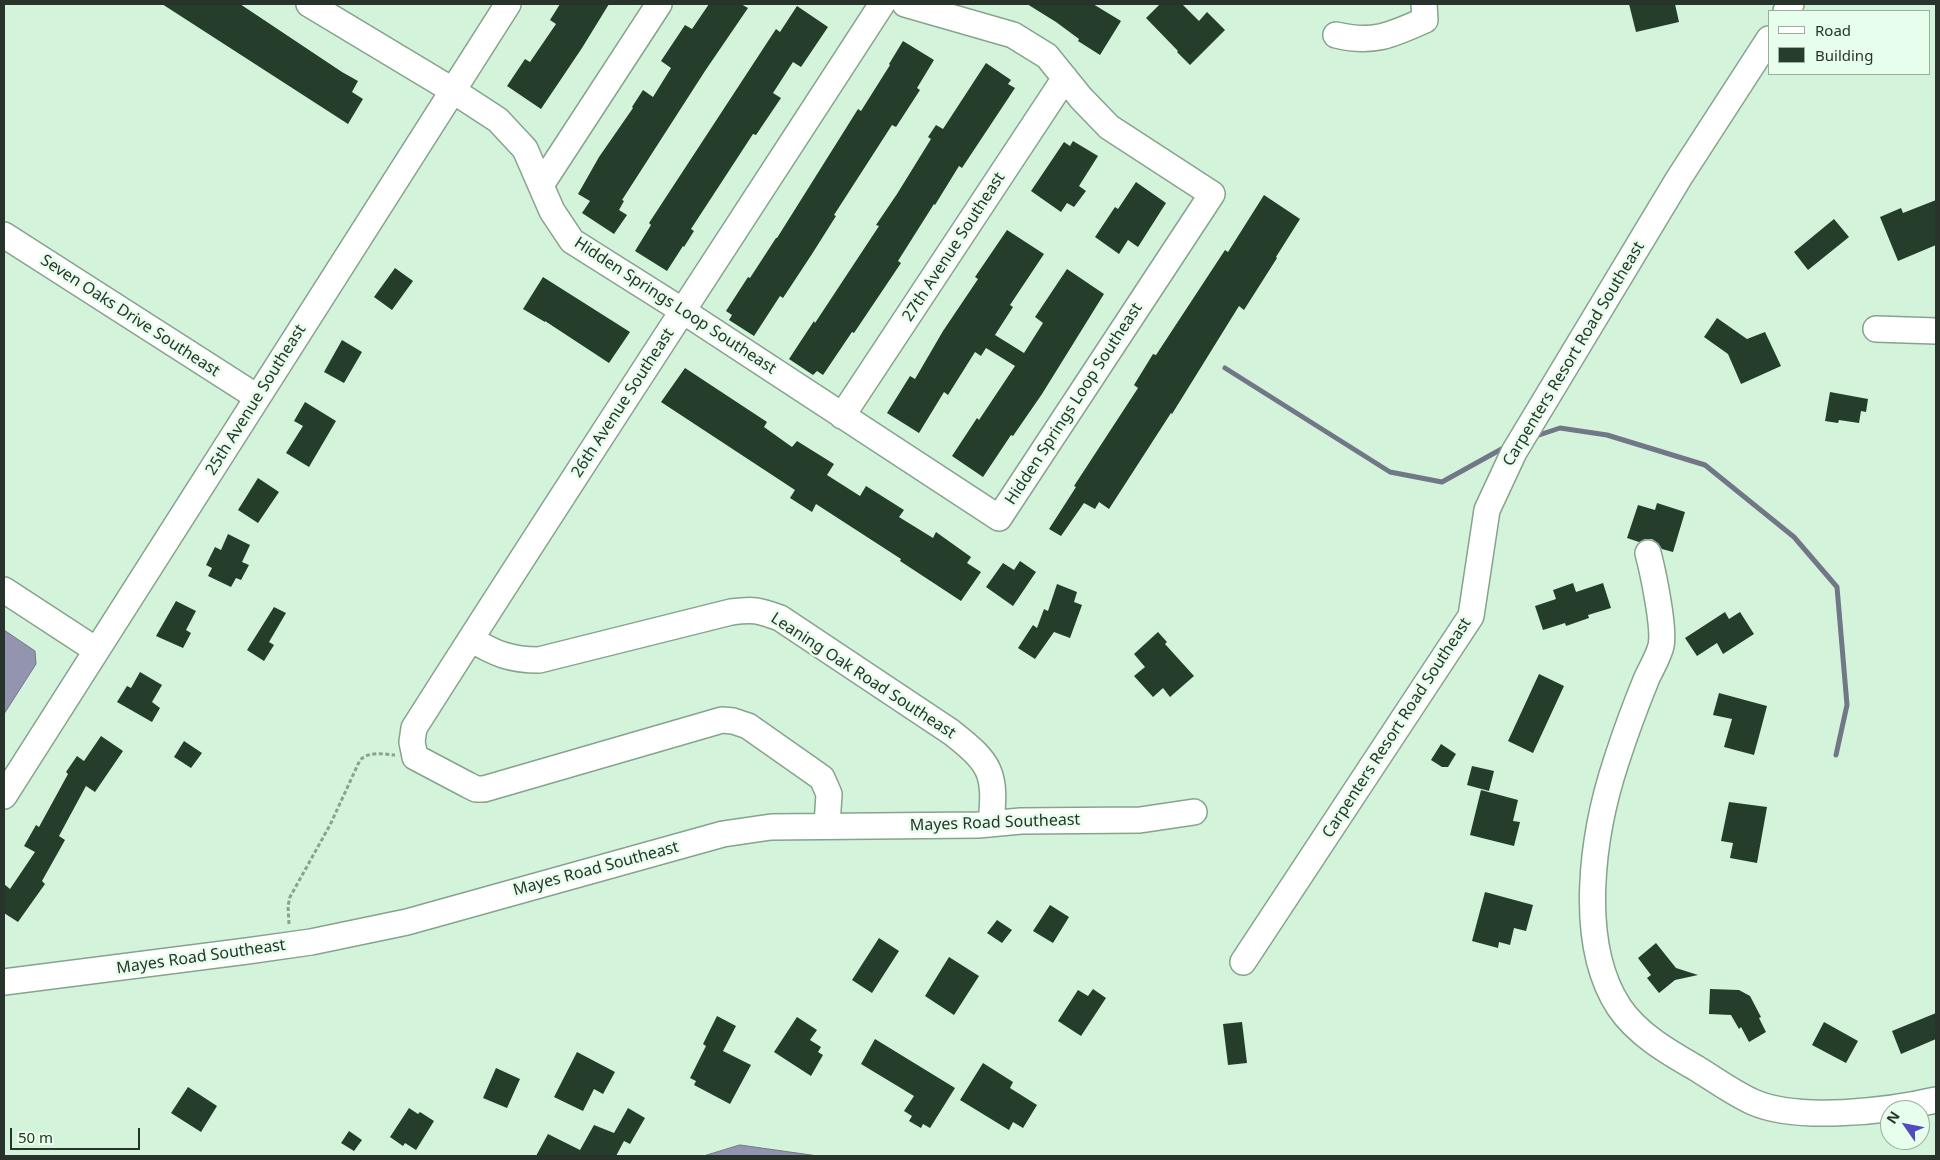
<!DOCTYPE html>
<style>
body{margin:0}
#map{position:relative;width:1940px;height:1160px;overflow:hidden;background:#d4f3db;font-family:"Noto Sans",sans-serif}
canvas{display:block}
.frame{position:absolute;inset:0;border:5px solid #28342b;pointer-events:none}
.legend{position:absolute;left:1768px;top:10px;width:162px;height:65px;box-sizing:border-box;background:#e6feeb;border:1px solid #9aad9e;margin:0;padding:6px 9px;list-style:none;font-size:15px;color:#28342b}
.legend li{display:flex;align-items:center;gap:10px;height:25px}
.legend b{width:25px;border:1px solid #9aad9e}
.north{position:absolute;left:1880px;top:1100px;width:50px;height:50px;box-sizing:border-box;background:#e6feeb;border:1px solid #9aad9e;border-radius:50%;rotate:303deg;font-size:14px;font-weight:700;line-height:20px;text-align:center;color:#28342b}
.north::after{content:'';display:block;margin:auto;width:18px;height:22px;background:#5349c0;clip-path:polygon(50% 0,100% 100%,50% 72%,0 100%)}
.scale{position:absolute;left:10px;top:1128px;width:130px;height:22px;box-sizing:border-box;border:2px solid #28342b;border-top:0;padding-left:6px;font-size:15px;line-height:18px;white-space:nowrap;color:#28342b;-webkit-text-stroke:4px #e6feeb;paint-order:stroke}
</style>
<div id="map">
<canvas width="1940" height="1160"></canvas>
<div class="frame"></div>
<ul class="legend">
<li><b style="height:6px;background:#fff"></b>Road</li>
<li><b style="height:14px;background:#243e2b"></b>Building</li>
</ul>
<div class="north">N</div>
<div class="scale">50 m</div>
</div>
<script>
const ctx = document.querySelector('canvas').getContext('2d');
ctx.lineJoin = 'round';
function fill(path, color) { ctx.fillStyle = color; ctx.fill(path, 'evenodd'); }
function trace(path, color, width, dash) { ctx.strokeStyle = color; ctx.lineWidth = width; ctx.lineCap = dash ? 'butt' : 'round'; ctx.setLineDash(dash || []); ctx.stroke(path); }
function drawText(font, color, halo, rows, align = 'center') {
  ctx.font = font + ' "Noto Sans",sans-serif'; ctx.lineWidth = 5; ctx.setLineDash([]); ctx.textBaseline = 'middle'; ctx.strokeStyle = halo; ctx.fillStyle = color; for (const [text, x, y, turn = 0] of rows) {
    ctx.save(); ctx.translate(x, y); ctx.rotate((+turn || 0) * Math.PI / 180); ctx.textAlign = isNaN(turn) ? turn : align; if (halo) ctx.strokeText(text, 0, 0); ctx.fillText(text, 0, 0); ctx.restore();
  }
}
const water = new Path2D(`
 M 4,630 L 35,651 L 36,664 L 4,714 Z
 M 740,1145 L 818,1156 L 704,1156 Z`);
const stream = new Path2D(`
 M 1225,368 L 1390,472 L 1442,482 L 1507,446
 M 1539,435 L 1560,428 L 1607,435 L 1705,465 L 1794,537 L 1837,587 L 1847,705 L 1836,755`);
const building = new Path2D(`
 M 162,4 L 240,4 L 342,72 L 358,81 L 352,92 L 363,99 L 348,124 Z
 M 560,4 L 609,4 L 582,48 L 541,109 L 507,86 L 525,59 L 530,62 L 556,24 L 550,20 Z
 M 709,4 L 741,4 L 748,8 L 705,71 L 622,200 L 624,201 L 619,210 L 627,215 L 614,234 L 582,213 L 590,201 L 578,194 L 599,157 L 633,108 L 632,107 L 643,90 L 653,97 L 671,68 L 661,61 L 685,25 L 692,29 Z
 M 1027,4 L 1093,4 L 1121,21 L 1100,55 L 1078,41 L 1079,39 L 1056,22 Z
 M 1160,4 L 1182,4 L 1199,21 L 1207,12 L 1225,30 L 1190,65 L 1177,52 L 1178,51 L 1146,18 Z
 M 1629,4 L 1675,4 L 1679,22 L 1636,32 Z
 M 797,6 L 828,27 L 801,67 L 793,62 L 773,93 L 781,98 L 756,135 L 753,134 L 691,229 L 694,231 L 684,247 L 683,246 L 667,271 L 635,251 L 651,225 L 649,223 L 776,29 L 780,32 Z
 M 903,41 L 934,60 L 917,88 L 920,90 L 896,127 L 892,125 L 834,215 L 836,216 L 812,254 L 783,298 L 780,296 L 754,336 L 729,320 L 732,315 L 726,311 L 748,277 L 750,278 L 776,238 L 777,238 L 858,109 L 861,111 L 890,65 L 889,64 Z
 M 986,63 L 1011,80 L 1008,84 L 1015,88 L 962,168 L 959,166 L 935,205 L 934,204 L 898,261 L 901,263 L 854,333 L 852,332 L 823,375 L 817,371 L 813,375 L 789,359 L 814,321 L 815,323 L 879,226 L 876,225 L 897,194 L 931,139 L 928,137 L 936,125 L 943,129 Z
 M 1073,141 L 1098,156 L 1079,186 L 1086,191 L 1074,207 L 1067,203 L 1061,212 L 1031,191 L 1064,142 L 1070,146 Z
 M 1136,182 L 1166,203 L 1138,247 L 1128,240 L 1119,254 L 1095,237 L 1115,207 L 1118,209 Z
 M 1264,195 L 1300,219 L 1276,257 L 1277,258 L 1244,310 L 1239,306 L 1172,414 L 1171,413 L 1109,509 L 1099,502 L 1095,509 L 1084,503 L 1061,536 L 1049,529 L 1076,487 L 1074,486 L 1138,388 L 1134,385 L 1153,354 L 1156,355 L 1225,250 L 1228,252 Z
 M 1936,200 L 1936,245 L 1898,261 L 1880,217 L 1901,208 L 1903,213 Z
 M 1834,219 L 1849,237 L 1808,270 L 1794,252 Z
 M 1007,230 L 1044,254 L 1010,305 L 1013,307 L 995,335 L 1024,353 L 1043,323 L 1035,317 L 1067,269 L 1104,294 L 1042,394 L 1013,436 L 1011,435 L 983,477 L 952,456 L 977,418 L 979,420 L 1015,366 L 986,348 L 981,356 L 975,352 L 948,395 L 944,392 L 919,433 L 887,413 L 910,376 L 915,379 L 943,331 L 978,279 L 975,277 Z
 M 395,268 L 413,281 L 392,310 L 374,297 Z
 M 543,277 L 630,332 L 609,363 L 545,321 L 545,322 L 523,309 Z
 M 1717,318 L 1747,339 L 1765,332 L 1781,366 L 1741,384 L 1728,354 L 1704,337 Z
 M 342,340 L 362,352 L 344,383 L 324,372 Z
 M 685,368 L 767,422 L 764,427 L 792,447 L 797,441 L 834,464 L 827,475 L 860,496 L 866,486 L 904,510 L 899,517 L 933,538 L 936,532 L 971,557 L 967,563 L 981,572 L 961,601 L 900,561 L 901,559 L 816,504 L 812,512 L 790,498 L 795,490 L 661,402 Z
 M 1830,392 L 1868,399 L 1866,412 L 1861,411 L 1859,423 L 1839,420 L 1838,423 L 1825,421 Z
 M 305,402 L 336,421 L 309,467 L 286,453 L 303,426 L 294,421 Z
 M 258,478 L 279,492 L 258,523 L 238,510 Z
 M 1657,503 L 1685,512 L 1673,552 L 1662,549 L 1658,543 L 1652,539 L 1645,539 L 1639,542 L 1627,538 L 1638,505 L 1655,510 Z
 M 228,534 L 250,545 L 242,562 L 249,565 L 241,580 L 236,578 L 231,587 L 208,576 L 212,568 L 206,565 L 215,547 L 221,550 Z
 M 1020,561 L 1036,572 L 1013,606 L 986,587 L 1003,563 L 1014,570 Z
 M 1573,583 L 1576,592 L 1603,583 L 1611,608 L 1588,615 L 1589,618 L 1566,626 L 1565,623 L 1543,630 L 1535,606 L 1556,599 L 1553,590 Z
 M 1057,584 L 1077,592 L 1074,602 L 1082,605 L 1070,638 L 1054,632 L 1035,659 L 1018,648 L 1033,625 L 1037,628 L 1044,609 L 1048,611 Z
 M 176,601 L 196,611 L 186,630 L 191,633 L 183,648 L 156,636 Z
 M 274,607 L 286,613 L 269,642 L 274,645 L 264,661 L 247,650 Z
 M 1725,612 L 1729,619 L 1740,612 L 1754,634 L 1723,654 L 1717,643 L 1697,656 L 1685,638 Z
 M 1158,632 L 1167,642 L 1165,644 L 1194,676 L 1170,697 L 1163,688 L 1153,697 L 1134,676 L 1145,667 L 1134,654 Z
 M 140,672 L 162,685 L 152,702 L 160,708 L 152,722 L 117,702 L 127,686 L 131,688 Z
 M 1539,674 L 1564,686 L 1533,753 L 1508,741 Z
 M 1719,693 L 1767,706 L 1754,755 L 1724,747 L 1732,719 L 1713,715 Z
 M 101,736 L 123,751 L 95,792 L 86,786 L 59,836 L 65,840 L 42,881 L 45,884 L 18,922 L 4,913 L 4,884 L 10,889 L 35,852 L 24,846 L 36,825 L 39,827 L 68,774 L 66,772 L 77,756 L 84,761 Z
 M 184,741 L 202,753 L 191,768 L 174,757 Z
 M 1441,744 L 1456,754 L 1448,767 L 1442,767 L 1431,760 Z
 M 1472,766 L 1494,771 L 1489,791 L 1467,785 Z
 M 1481,790 L 1518,800 L 1513,821 L 1520,822 L 1514,846 L 1470,835 Z
 M 1729,802 L 1767,807 L 1757,863 L 1730,858 L 1733,843 L 1721,841 Z
 M 1485,892 L 1533,905 L 1526,931 L 1514,928 L 1510,945 L 1499,942 L 1498,948 L 1472,941 Z
 M 1050,905 L 1069,917 L 1053,943 L 1033,931 Z
 M 997,920 L 1012,930 L 1002,943 L 987,933 Z
 M 879,938 L 899,951 L 872,993 L 852,980 Z
 M 1656,943 L 1676,968 L 1698,975 L 1675,980 L 1659,993 L 1647,978 L 1651,975 L 1638,958 Z
 M 949,957 L 979,976 L 954,1015 L 925,996 Z
 M 1093,989 L 1106,998 L 1081,1036 L 1058,1021 L 1078,990 L 1088,996 Z
 M 1710,989 L 1739,990 L 1750,996 L 1761,1017 L 1759,1018 L 1766,1032 L 1749,1042 L 1741,1027 L 1739,1029 L 1731,1015 L 1709,1014 Z
 M 1936,1013 L 1936,1039 L 1901,1054 L 1892,1031 Z
 M 717,1016 L 736,1026 L 723,1051 L 751,1065 L 730,1104 L 694,1085 L 696,1081 L 690,1078 L 706,1046 L 703,1044 Z
 M 797,1017 L 817,1030 L 810,1040 L 821,1047 L 818,1052 L 823,1055 L 811,1076 L 774,1052 Z
 M 1242,1022 L 1247,1063 L 1228,1065 L 1223,1024 Z
 M 1824,1022 L 1858,1041 L 1846,1063 L 1812,1045 Z
 M 875,1039 L 955,1088 L 930,1128 L 923,1124 L 921,1128 L 909,1121 L 912,1116 L 904,1111 L 914,1096 L 861,1064 Z
 M 577,1052 L 615,1072 L 603,1094 L 594,1089 L 583,1111 L 554,1097 Z
 M 983,1063 L 1013,1082 L 1010,1088 L 1037,1105 L 1023,1128 L 1013,1122 L 1009,1130 L 960,1100 Z
 M 496,1068 L 520,1079 L 507,1108 L 483,1098 Z
 M 188,1087 L 217,1106 L 201,1132 L 171,1113 Z
 M 409,1108 L 418,1114 L 420,1112 L 434,1121 L 416,1150 L 405,1143 L 403,1146 L 390,1137 Z
 M 628,1108 L 645,1118 L 630,1144 L 624,1141 L 616,1156 L 536,1156 L 548,1134 L 580,1150 L 594,1125 L 614,1133 Z
 M 349,1131 L 362,1140 L 354,1151 L 341,1143 Z`);
const path = new Path2D(`
 M 289,924 L 288,906 L 290,897 L 330,825 L 360,760 C 370,751 382,754 395,755`);
const minor = new Path2D(`
 M 309,4 L 452,90 L 498,120 L 525,149 L 552,211 L 572,241 L 683,311 L 999,518 L 1212,194 L 1109,127 L 1081,98 L 1047,56 L 1013,35 L 905,4
 M 1786,11 L 1791,4
 M 1336,35 C 1373,44 1392,35 1425,20 L 1424,4
 M 541,185 L 659,4
 M 4,235 L 257,397
 M 1876,329 L 1936,331
 M 842,416 L 1065,78
 M 1648,553 C 1653,572 1665,629 1661,646 C 1658,658 1650,670 1646,680 C 1635,707 1625,734 1616,762 C 1593,832 1576,941 1619,1007 C 1637,1034 1668,1052 1696,1068 C 1714,1079 1733,1093 1753,1102 C 1798,1122 1889,1111 1936,1100
 M 4,590 L 96,650
 M 471,639 C 495,654 511,660 539,660 L 731,612 C 754,609 758,610 780,618 L 951,732 C 992,764 996,773 991,824
 M 4,796 L 508,4
 M 827,825 L 829,794 L 822,778 L 748,726 L 733,721 L 722,720 L 484,789 L 476,789 L 468,785 L 415,757 L 412,742 L 414,728 C 568,485 726,245 882,4
 M 1243,962 L 1471,616 L 1487,510 L 1514,452 L 1679,178 L 1769,39
 M 4,982 L 247,951 L 311,942 L 407,922 L 723,834 L 771,827 L 978,825 L 1021,821 L 1140,820 L 1194,812`);
const streetNames = [
 ["27th Avenue Southeast",954,247,-57],
 ["Hidden Springs Loop Southeast",675,306,33],
 ["Seven Oaks Drive Southeast",130,316,33],
 ["Carpenters Resort Road Southeast",1574,354,-59],
 ["25th Avenue Southeast",256,400,-58],
 ["26th Avenue Southeast",623,403,-57],
 ["Hidden Springs Loop Southeast",1074,404,-57],
 ["Leaning Oak Road Southeast",863,676,33],
 ["Carpenters Resort Road Southeast",1397,728,-57],
 ["Mayes Road Southeast",995,823,-2],
 ["Mayes Road Southeast",596,869,-15],
 ["Mayes Road Southeast",201,957,-8]
];
fill(water, '#9294b0');
trace(water, '#727788', 1);
trace(stream, '#727788', 5);
fill(building, '#243e2b');
trace(minor, '#86a38d', 28);
trace(path, '#8aa18f', 3, [4, 2.5]);
trace(minor, '#fff', 25);
drawText('16px', '#28342b', '#e6feeb', streetNames);
</script>
